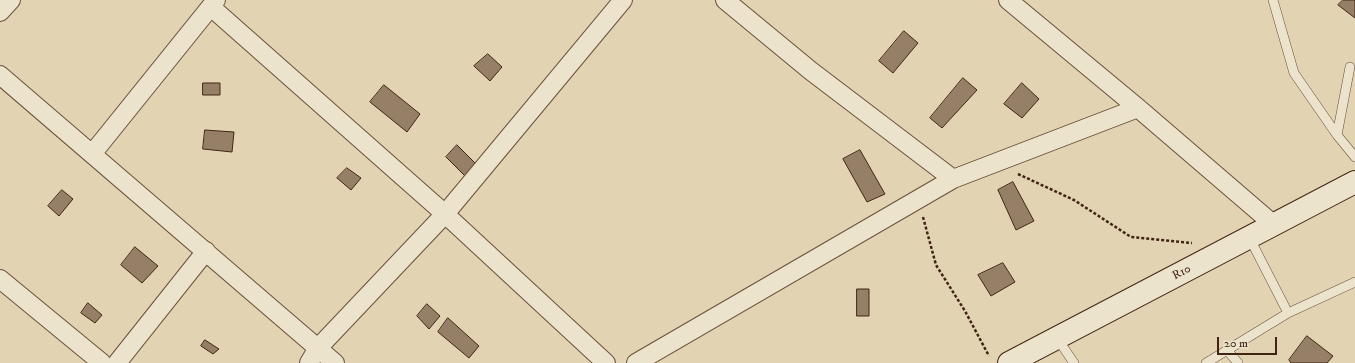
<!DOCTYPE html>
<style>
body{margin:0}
#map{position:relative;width:1355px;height:363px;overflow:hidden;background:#e2d4b2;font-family:"IM FELL DW Pica",serif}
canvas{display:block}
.scale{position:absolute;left:1217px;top:337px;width:60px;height:18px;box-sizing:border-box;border:2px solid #422415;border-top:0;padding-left:5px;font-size:12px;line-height:14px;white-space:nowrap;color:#422415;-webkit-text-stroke:3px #ece3cd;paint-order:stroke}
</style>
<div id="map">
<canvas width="1355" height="363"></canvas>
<div class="scale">20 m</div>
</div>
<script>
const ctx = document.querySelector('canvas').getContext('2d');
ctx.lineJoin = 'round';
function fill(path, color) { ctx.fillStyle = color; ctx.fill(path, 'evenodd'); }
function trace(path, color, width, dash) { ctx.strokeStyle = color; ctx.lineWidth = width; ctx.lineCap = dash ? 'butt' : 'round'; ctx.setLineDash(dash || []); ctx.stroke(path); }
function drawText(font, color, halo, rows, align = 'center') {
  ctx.font = font + ' "IM FELL DW Pica",serif'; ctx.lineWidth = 3; ctx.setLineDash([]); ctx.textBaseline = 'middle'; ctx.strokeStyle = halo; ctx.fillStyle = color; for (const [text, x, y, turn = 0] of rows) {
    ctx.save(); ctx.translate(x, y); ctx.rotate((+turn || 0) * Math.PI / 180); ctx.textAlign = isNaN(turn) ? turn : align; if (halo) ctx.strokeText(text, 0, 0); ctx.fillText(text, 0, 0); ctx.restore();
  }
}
const building = new Path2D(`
 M 1343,0 L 1355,0 L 1355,18 L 1338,5 Z
 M 904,31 L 918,43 L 893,73 L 879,61 Z
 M 488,54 L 502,67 L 490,81 L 474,66 Z
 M 963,78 L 977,90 L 942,128 L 930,118 Z
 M 203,83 L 220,83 L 220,95 L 203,95 Z
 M 1022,83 L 1039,99 L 1022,118 L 1004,104 Z
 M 384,85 L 420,114 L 407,132 L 370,102 Z
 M 205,130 L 234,132 L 232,152 L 203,149 Z
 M 457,145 L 478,166 L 467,178 L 446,157 Z
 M 860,150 L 885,194 L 867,202 L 843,159 Z
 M 347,168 L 361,178 L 351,190 L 337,178 Z
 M 1013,182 L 1034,221 L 1016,230 L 998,190 Z
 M 62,190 L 73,199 L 59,216 L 48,206 Z
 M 135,247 L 158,266 L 142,283 L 121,265 Z
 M 1003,263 L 1015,282 L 991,296 L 978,275 Z
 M 857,289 L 869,289 L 869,316 L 857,316 Z
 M 88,303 L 102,315 L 95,323 L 81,313 Z
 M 427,304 L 440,316 L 429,329 L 417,316 Z
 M 448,318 L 479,346 L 469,358 L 438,332 Z
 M 1307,336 L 1333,356 L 1327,363 L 1291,363 L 1289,360 Z
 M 205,340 L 219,349 L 213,354 L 201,346 Z`);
const path = new Path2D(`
 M 1018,174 L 1074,200 L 1131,237 L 1192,243
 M 923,217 L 936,265 L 965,311 L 989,356`);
const lane = new Path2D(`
 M 1273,0 L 1294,73 L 1337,135
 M 1350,67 L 1337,135 L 1355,157
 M 1249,237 L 1288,313
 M 1057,338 L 1074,363
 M 1227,350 L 1238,363
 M 1206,363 L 1288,313 L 1355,282`);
const street = new Path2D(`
 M 725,0 L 811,71 L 953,179
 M 1008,0 L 1138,108 L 1273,224
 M 211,7 L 445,214 L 606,363
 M 0,12 L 11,0
 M 0,75 L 335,363
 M 92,154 L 216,0
 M 0,279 L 102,363
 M 117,363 L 206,251
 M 309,363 L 318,348 L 445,214 L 623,0
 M 636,363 L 953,179 L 1138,108`);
const secondary = new Path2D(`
 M 1009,363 L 1355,182`);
const streetNames = [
 ["R10",1182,273,-28]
];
fill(building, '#958067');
trace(building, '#422415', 1);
trace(lane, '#6a503c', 10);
trace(street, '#6a503c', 20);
trace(secondary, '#422415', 24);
trace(path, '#422415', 2.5, [3, 2]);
trace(lane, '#ece3cd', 9);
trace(street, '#ece3cd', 18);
trace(secondary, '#ece3cd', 22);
drawText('12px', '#422415', '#ece3cd', streetNames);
</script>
